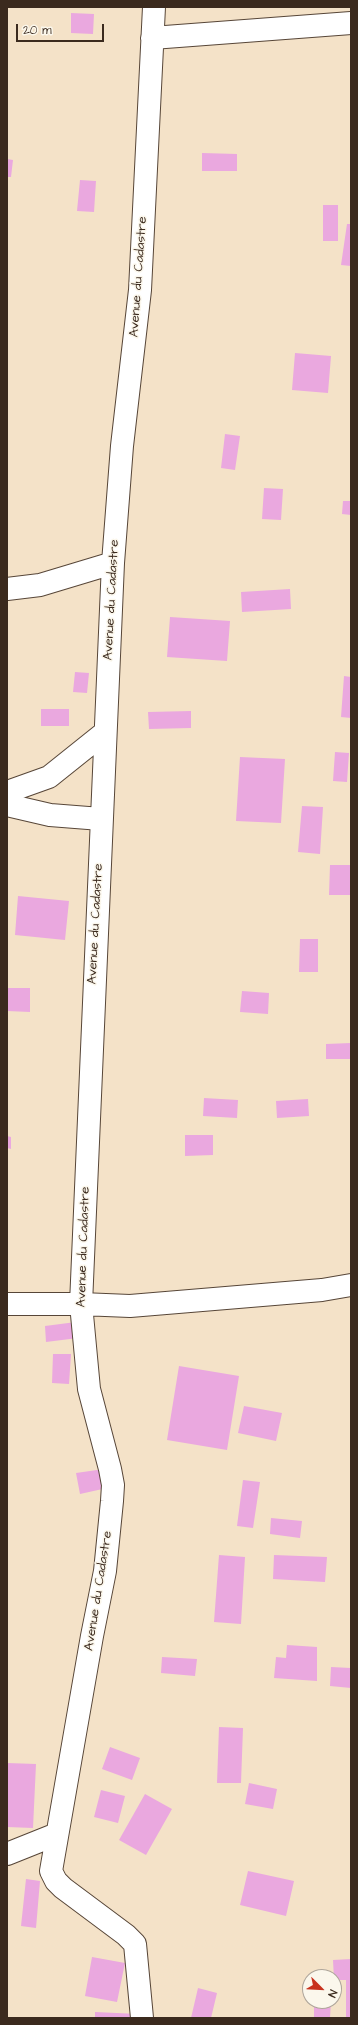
<!DOCTYPE html>
<style>
body{margin:0}
#map{position:relative;width:358px;height:2025px;overflow:hidden;background:#f4e2c8;font-family:"Architects Daughter",sans-serif}
canvas{display:block}
.frame{position:absolute;inset:0;border:8px solid #3b2a1e;pointer-events:none}
.north{position:absolute;left:302px;top:1969px;width:40px;height:40px;box-sizing:border-box;background:#fbf7ec;border:1px solid #aea59a;border-radius:50%;rotate:114deg;font-size:11px;font-weight:700;line-height:16px;text-align:center;color:#3b2a1e}
.north::after{content:'';display:block;margin:auto;width:14px;height:18px;background:#c8321e;clip-path:polygon(50% 0,100% 100%,50% 72%,0 100%)}
.scale{position:absolute;left:16px;top:24px;width:88px;height:18px;box-sizing:border-box;border:2px solid #3b2a1e;border-top:0;padding-left:5px;font-size:12px;line-height:14px;white-space:nowrap;color:#3b2a1e;-webkit-text-stroke:3px #fbf7ec;paint-order:stroke}
</style>
<div id="map">
<canvas width="358" height="2025"></canvas>
<div class="frame"></div>
<div class="north">N</div>
<div class="scale">20 m</div>
</div>
<script>
const ctx = document.querySelector('canvas').getContext('2d');
ctx.lineJoin = 'round';
function fill(path, color) { ctx.fillStyle = color; ctx.fill(path, 'evenodd'); }
function trace(path, color, width, dash) { ctx.strokeStyle = color; ctx.lineWidth = width; ctx.lineCap = dash ? 'butt' : 'round'; ctx.setLineDash(dash || []); ctx.stroke(path); }
function drawText(font, color, halo, rows, align = 'center') {
  ctx.font = font + ' "Architects Daughter",sans-serif'; ctx.lineWidth = 3; ctx.setLineDash([]); ctx.textBaseline = 'middle'; ctx.strokeStyle = halo; ctx.fillStyle = color; for (const [text, x, y, turn = 0] of rows) {
    ctx.save(); ctx.translate(x, y); ctx.rotate((+turn || 0) * Math.PI / 180); ctx.textAlign = isNaN(turn) ? turn : align; if (halo) ctx.strokeText(text, 0, 0); ctx.fillText(text, 0, 0); ctx.restore();
  }
}
const building = new Path2D(`
 M 71,13 L 94,14 L 93,34 L 71,33 Z
 M 202,153 L 237,154 L 237,171 L 202,171 Z
 M 7,159 L 13,160 L 11,177 L 7,177 Z
 M 80,180 L 96,181 L 94,212 L 77,211 Z
 M 323,205 L 338,205 L 338,241 L 323,241 Z
 M 347,224 L 351,224 L 351,266 L 341,265 Z
 M 295,353 L 331,356 L 328,393 L 292,390 Z
 M 225,434 L 240,436 L 235,470 L 221,468 Z
 M 264,488 L 283,489 L 281,520 L 262,519 Z
 M 343,501 L 351,501 L 351,515 L 342,514 Z
 M 290,589 L 291,609 L 242,612 L 241,592 Z
 M 170,617 L 230,621 L 227,661 L 167,657 Z
 M 75,672 L 89,673 L 87,693 L 73,692 Z
 M 344,676 L 351,677 L 351,718 L 341,717 Z
 M 41,709 L 69,709 L 69,726 L 41,726 Z
 M 191,711 L 191,728 L 149,729 L 148,712 Z
 M 335,752 L 349,753 L 347,782 L 333,781 Z
 M 240,757 L 285,759 L 281,823 L 236,821 Z
 M 302,806 L 323,807 L 320,854 L 298,852 Z
 M 330,865 L 351,865 L 351,895 L 329,895 Z
 M 18,896 L 69,901 L 65,940 L 15,935 Z
 M 300,939 L 318,939 L 318,972 L 299,972 Z
 M 7,988 L 30,988 L 30,1012 L 7,1011 Z
 M 242,991 L 269,993 L 268,1014 L 240,1012 Z
 M 351,1043 L 351,1059 L 326,1059 L 326,1044 Z
 M 204,1098 L 238,1100 L 237,1118 L 203,1116 Z
 M 308,1099 L 309,1116 L 277,1118 L 276,1101 Z
 M 185,1135 L 213,1135 L 213,1155 L 185,1156 Z
 M 7,1136 L 11,1137 L 11,1149 L 7,1148 Z
 M 76,1322 L 78,1338 L 46,1342 L 45,1326 Z
 M 53,1354 L 71,1354 L 69,1384 L 52,1383 Z
 M 179,1366 L 239,1376 L 227,1450 L 167,1440 Z
 M 244,1406 L 282,1413 L 276,1441 L 238,1433 Z
 M 104,1469 L 107,1488 L 80,1494 L 76,1473 Z
 M 243,1480 L 260,1482 L 253,1528 L 237,1526 Z
 M 271,1518 L 302,1521 L 300,1538 L 270,1534 Z
 M 219,1555 L 245,1557 L 241,1624 L 214,1622 Z
 M 274,1555 L 327,1557 L 325,1582 L 273,1579 Z
 M 287,1645 L 317,1647 L 317,1681 L 274,1678 L 276,1657 L 286,1658 Z
 M 162,1657 L 197,1659 L 195,1676 L 161,1673 Z
 M 331,1667 L 351,1668 L 351,1688 L 330,1686 Z
 M 219,1727 L 243,1728 L 241,1783 L 217,1783 Z
 M 110,1747 L 140,1758 L 132,1780 L 102,1769 Z
 M 7,1763 L 36,1764 L 33,1828 L 7,1827 Z
 M 249,1783 L 277,1789 L 273,1809 L 245,1804 Z
 M 101,1790 L 125,1796 L 118,1823 L 94,1817 Z
 M 145,1794 L 172,1809 L 146,1855 L 119,1840 Z
 M 248,1871 L 294,1881 L 286,1916 L 240,1905 Z
 M 26,1879 L 40,1881 L 36,1928 L 21,1926 Z
 M 92,1957 L 125,1963 L 117,2002 L 85,1996 Z
 M 351,1959 L 351,2018 L 346,2018 L 346,1980 L 334,1980 L 333,1960 Z
 M 198,1988 L 217,1993 L 211,2018 L 191,2018 Z
 M 314,2001 L 331,2001 L 330,2018 L 314,2018 Z
 M 95,2012 L 138,2014 L 138,2018 L 95,2018 Z`);
const street = new Path2D(`
 M 152,38 L 351,23
 M 7,589 L 40,585 L 113,563
 M 7,792 L 49,777 L 104,733
 M 7,805 L 50,815 L 101,819
 M 7,1304 L 81,1304 L 130,1306 L 322,1290 L 351,1285
 M 7,1854 L 57,1834
 M 142,2018 L 135,1944 L 126,1935 L 63,1888 L 56,1881 L 51,1871 L 92,1636 L 105,1571 L 112,1501 L 113,1485 L 110,1469 L 89,1389 L 81,1304 L 113,563 L 122,446 L 140,290 L 154,7`);
const streetNames = [
 ["Avenue du Cadastre",139,277,-86],
 ["Avenue du Cadastre",112,600,-87],
 ["Avenue du Cadastre",96,924,-87],
 ["Avenue du Cadastre",84,1247,-88],
 ["Avenue du Cadastre",99,1591,-81]
];
fill(building, '#eaa8df');
trace(street, '#574638', 24);
trace(street, '#fff', 22);
drawText('13px', '#3b2a1e', '#fbf7ec', streetNames);
</script>
